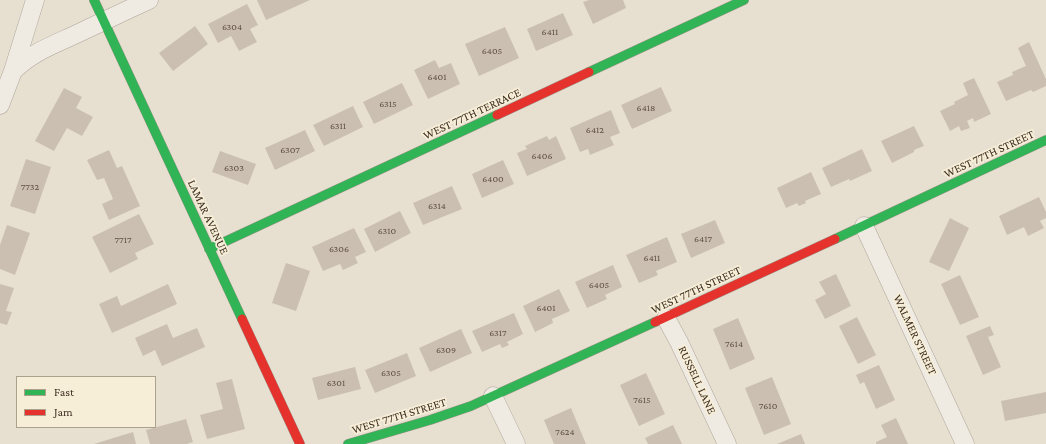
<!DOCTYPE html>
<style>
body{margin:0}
#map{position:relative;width:1046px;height:444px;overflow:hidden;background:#e7e0d1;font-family:"Crimson Pro",serif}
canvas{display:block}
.legend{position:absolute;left:16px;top:376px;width:140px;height:52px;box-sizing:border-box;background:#f7eed8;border:1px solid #ada18e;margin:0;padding:5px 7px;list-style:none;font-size:12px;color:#3d2e20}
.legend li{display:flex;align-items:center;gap:8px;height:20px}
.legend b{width:20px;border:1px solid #ada18e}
</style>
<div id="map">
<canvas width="1046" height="444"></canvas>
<ul class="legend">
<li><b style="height:5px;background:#30b455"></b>Fast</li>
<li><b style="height:5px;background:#e5322d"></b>Jam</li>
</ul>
</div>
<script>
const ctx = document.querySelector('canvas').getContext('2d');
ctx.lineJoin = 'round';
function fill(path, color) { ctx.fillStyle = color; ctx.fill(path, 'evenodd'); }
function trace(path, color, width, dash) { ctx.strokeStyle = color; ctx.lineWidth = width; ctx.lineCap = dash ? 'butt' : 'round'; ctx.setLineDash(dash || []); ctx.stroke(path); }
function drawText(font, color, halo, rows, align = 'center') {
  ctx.font = font + ' "Crimson Pro",serif'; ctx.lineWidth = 3.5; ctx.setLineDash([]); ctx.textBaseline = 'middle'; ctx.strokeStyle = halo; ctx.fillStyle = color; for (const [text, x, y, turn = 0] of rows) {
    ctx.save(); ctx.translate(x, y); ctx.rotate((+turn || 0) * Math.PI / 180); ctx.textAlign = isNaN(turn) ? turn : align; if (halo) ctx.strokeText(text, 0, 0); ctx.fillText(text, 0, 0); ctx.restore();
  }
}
const building = new Path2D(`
 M 257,0 L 310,0 L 266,20 Z
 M 589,0 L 623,0 L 626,8 L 593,24 L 583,2 Z
 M 247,4 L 258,25 L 250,29 L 257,42 L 239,51 L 231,36 L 218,43 L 208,24 Z
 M 563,13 L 573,35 L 536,51 L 527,29 Z
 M 195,26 L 208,44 L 173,71 L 159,53 Z
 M 505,27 L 519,58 L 479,76 L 465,44 Z
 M 1029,42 L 1046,79 L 1046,86 L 1033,92 L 1031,90 L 1006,101 L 997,82 L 1013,75 L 1012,72 L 1026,66 L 1018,48 Z
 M 435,60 L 439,68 L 451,63 L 460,84 L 428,99 L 414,70 Z
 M 974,78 L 991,114 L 974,122 L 973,118 L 967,121 L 970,128 L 961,131 L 959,126 L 950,131 L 940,111 L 955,104 L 954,102 L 968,95 L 963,83 Z
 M 402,83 L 413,105 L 374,124 L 363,102 Z
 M 661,87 L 672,111 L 632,129 L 621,105 Z
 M 64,88 L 82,97 L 76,108 L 93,117 L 82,136 L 67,128 L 54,151 L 35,141 Z
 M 353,106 L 363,127 L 324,146 L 313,125 Z
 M 611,110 L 620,133 L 610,137 L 614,145 L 590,155 L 588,149 L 580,152 L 570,128 Z
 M 914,126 L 924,146 L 914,150 L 914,152 L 892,163 L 881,141 Z
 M 305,130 L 315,151 L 275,170 L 265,148 Z
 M 547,136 L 549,140 L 556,136 L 566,159 L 527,176 L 517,153 L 527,149 L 525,146 Z
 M 862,149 L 872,171 L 850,181 L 849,179 L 831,187 L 822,168 Z
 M 109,150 L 117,168 L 122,166 L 140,206 L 109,220 L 102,204 L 113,199 L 104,178 L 97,180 L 87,160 Z
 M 220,151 L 256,164 L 248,185 L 212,172 Z
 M 26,159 L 51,167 L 35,214 L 10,206 Z
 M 503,160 L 514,184 L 482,198 L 472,174 Z
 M 811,172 L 821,194 L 805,201 L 806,203 L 799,206 L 797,203 L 786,208 L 777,188 Z
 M 452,186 L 462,209 L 423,225 L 413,203 Z
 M 1039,197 L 1046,212 L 1046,218 L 1040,221 L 1044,228 L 1028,236 L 1024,227 L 1007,235 L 999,216 Z
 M 400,211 L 411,233 L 375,252 L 364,229 Z
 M 139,214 L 154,244 L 135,253 L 138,259 L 110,273 L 92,237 Z
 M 950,218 L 969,228 L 949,271 L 929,262 Z
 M 715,220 L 725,243 L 691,258 L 681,234 Z
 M 7,225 L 30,233 L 15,275 L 0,269 L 0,245 Z
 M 354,228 L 366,252 L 355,257 L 358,263 L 343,270 L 340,264 L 323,271 L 312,247 Z
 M 667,237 L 677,262 L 656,271 L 658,275 L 639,283 L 626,255 Z
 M 286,263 L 310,271 L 296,311 L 272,303 Z
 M 613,265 L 622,287 L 605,295 L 607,299 L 587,308 L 575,282 Z
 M 836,274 L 851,306 L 825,319 L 815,300 L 826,294 L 819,282 Z
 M 960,275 L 979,317 L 960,325 L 941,284 Z
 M 0,284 L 14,288 L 6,311 L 12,312 L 7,325 L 0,323 Z
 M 168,284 L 177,304 L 112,333 L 99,304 L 117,296 L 121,306 Z
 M 559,289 L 570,311 L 552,319 L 553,323 L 535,332 L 523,306 Z
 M 514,313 L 523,334 L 507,342 L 509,345 L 502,348 L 500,344 L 482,352 L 472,331 Z
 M 857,317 L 876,355 L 858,364 L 839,326 Z
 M 738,318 L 755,359 L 730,370 L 713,329 Z
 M 167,324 L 173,338 L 197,328 L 205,347 L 162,366 L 155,350 L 143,356 L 135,338 Z
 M 990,326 L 994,335 L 988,337 L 1001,367 L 983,375 L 966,336 Z
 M 461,329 L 472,353 L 430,372 L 419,348 Z
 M 407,353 L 416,376 L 375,393 L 365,370 Z
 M 879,365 L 895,400 L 876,409 L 864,382 L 860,384 L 856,375 Z
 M 355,367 L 361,389 L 318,400 L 312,378 Z
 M 646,373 L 665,414 L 639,426 L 620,385 Z
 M 772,377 L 791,424 L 764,435 L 745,388 Z
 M 232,379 L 245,429 L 207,439 L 200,415 L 223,409 L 216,383 Z
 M 1046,392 L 1046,413 L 1005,421 L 1001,401 Z
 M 571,408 L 586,444 L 554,444 L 544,420 Z
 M 896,418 L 908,444 L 876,444 L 876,442 L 887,437 L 881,425 Z
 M 186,419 L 193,442 L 187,444 L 150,444 L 146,430 Z
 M 673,425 L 682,444 L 648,444 L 645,438 Z
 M 133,432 L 136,444 L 94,444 Z
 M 801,434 L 805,444 L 777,444 Z`);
const street = new Path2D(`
 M 13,71 C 36,49 57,44 85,30 C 106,20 127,10 149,0
 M 0,105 L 13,71 L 35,0
 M 864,226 L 965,444
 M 666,318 L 679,342 L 727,444
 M 493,396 L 516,444`);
const fast = new Path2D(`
 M 94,0 L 242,319
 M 589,72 L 744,0
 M 835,239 L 1046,140
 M 209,249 L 497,115
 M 348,444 L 430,420 L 471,406 L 655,322`);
const jam = new Path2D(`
 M 497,115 L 589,72
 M 242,319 L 300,444
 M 655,322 L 835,239`);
const numberNames = [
 ["6304",232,27],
 ["6411",550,32],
 ["6405",492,51],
 ["6401",437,77],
 ["6315",388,104],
 ["6418",646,108],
 ["6311",338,126],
 ["6412",595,130],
 ["6307",290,150],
 ["6406",542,156],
 ["6303",234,168],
 ["6400",493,179],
 ["7732",30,187],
 ["6314",437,206],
 ["6310",387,231],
 ["6417",703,239],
 ["7717",123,240],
 ["6306",339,249],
 ["6411",652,258],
 ["6405",599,285],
 ["6401",546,308],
 ["6317",498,333],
 ["7614",734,344],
 ["6309",446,350],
 ["6305",391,373],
 ["6301",336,383],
 ["7615",642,400],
 ["7610",768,406],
 ["7624",565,432]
];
const streetNames = [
 ["WEST 77TH TERRACE",472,114,-25],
 ["WEST 77TH STREET",989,154,-25],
 ["LAMAR AVENUE",208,217,65],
 ["WEST 77TH STREET",696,290,-25],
 ["WALMER STREET",915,335,65],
 ["RUSSELL LANE",697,380,65],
 ["WEST 77TH STREET",399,416,-17]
];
fill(building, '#cbbfb2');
trace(street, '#ada599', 19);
trace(fast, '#9c958a', 10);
trace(jam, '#9c958a', 10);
trace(street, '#efebe3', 18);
trace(fast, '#30b455', 9);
trace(jam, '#e5322d', 9);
drawText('10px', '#605244', null, numberNames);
drawText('12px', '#3d2e20', '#f7eed8', streetNames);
</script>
